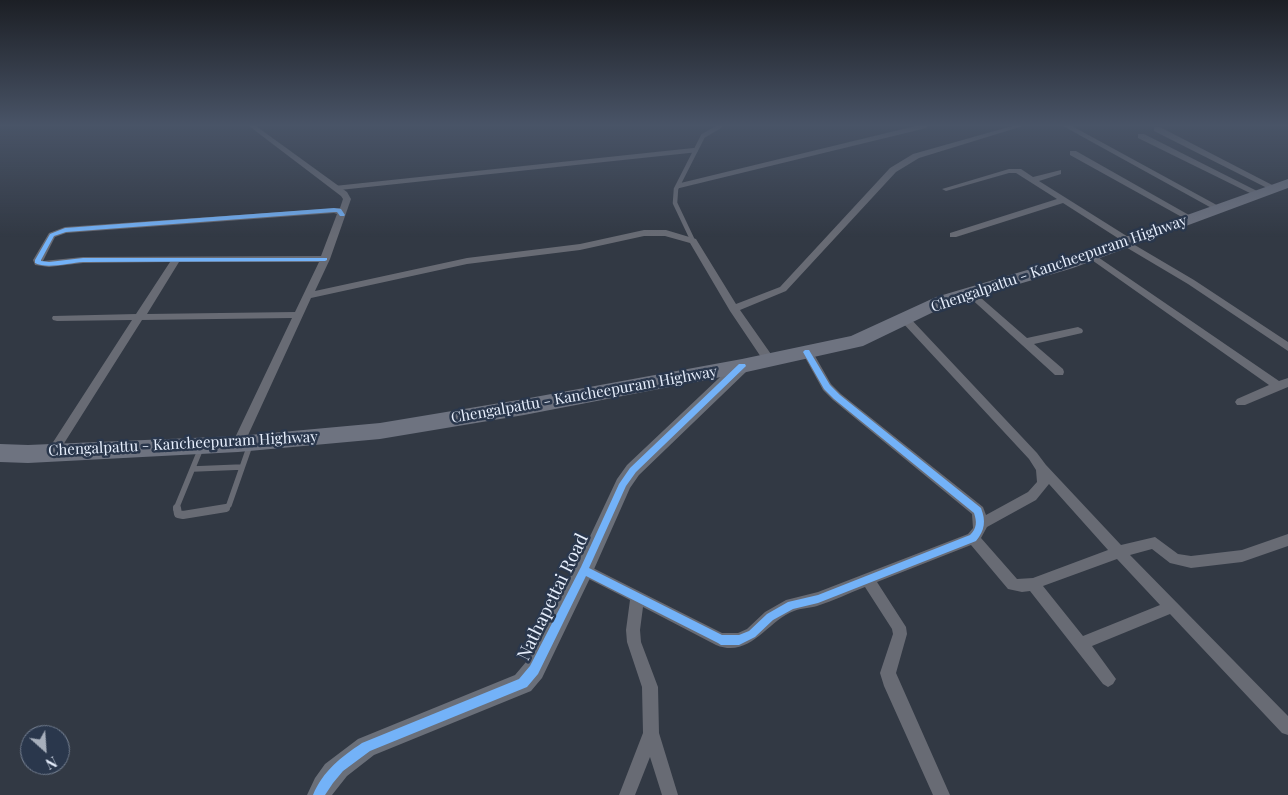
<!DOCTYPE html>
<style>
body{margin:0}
#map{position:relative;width:1288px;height:795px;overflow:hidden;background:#323944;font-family:"Playfair Display",serif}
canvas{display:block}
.north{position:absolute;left:20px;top:725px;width:50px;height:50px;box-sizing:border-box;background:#2a374c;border:1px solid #758092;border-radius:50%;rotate:154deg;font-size:14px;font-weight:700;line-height:20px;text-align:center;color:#e6eefc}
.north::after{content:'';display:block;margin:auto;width:18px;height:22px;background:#a7afbc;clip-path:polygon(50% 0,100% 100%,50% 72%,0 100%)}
</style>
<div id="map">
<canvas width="1288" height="795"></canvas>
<div class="north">N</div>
</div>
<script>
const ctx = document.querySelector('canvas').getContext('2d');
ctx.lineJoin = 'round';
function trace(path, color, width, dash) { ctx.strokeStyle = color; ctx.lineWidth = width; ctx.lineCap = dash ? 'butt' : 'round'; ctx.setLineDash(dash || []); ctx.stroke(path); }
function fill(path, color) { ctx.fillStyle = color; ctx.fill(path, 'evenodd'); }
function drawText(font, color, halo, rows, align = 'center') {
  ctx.font = font + ' "Playfair Display",serif'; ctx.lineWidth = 5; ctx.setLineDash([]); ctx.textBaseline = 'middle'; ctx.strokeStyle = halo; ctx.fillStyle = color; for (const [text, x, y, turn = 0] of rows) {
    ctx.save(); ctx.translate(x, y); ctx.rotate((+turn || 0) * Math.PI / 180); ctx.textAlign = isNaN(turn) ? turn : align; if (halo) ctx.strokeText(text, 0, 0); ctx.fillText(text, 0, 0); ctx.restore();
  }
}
const laneFar2 = new Path2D(`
 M 678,186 L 925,126
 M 337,188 L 696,150
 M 693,241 L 675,203 L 676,189 L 703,136 L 720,126`);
const laneFar1 = new Path2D(`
 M 193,469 L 242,467
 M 176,509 L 201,448
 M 225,509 L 229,505 L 250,445`);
const lane = new Path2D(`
 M 177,508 L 178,514 L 183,515 L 226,508`);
const street = new Path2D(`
 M 249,126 L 256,126 L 347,192 L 351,199 L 330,259 L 315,291 L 467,258 L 580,244 L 644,230 L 666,230 L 696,239 L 736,304 L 780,287 L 890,168 L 913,154 L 1012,126 L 1023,126 L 919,158 L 896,172 L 786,291 L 740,310 L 773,357 L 774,360 L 773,363 L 765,363 L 730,311 L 690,243 L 665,236 L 644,236 L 580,250 L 467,264 L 311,298 L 244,444 L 242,447 L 234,447 L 232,444 L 292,318 L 142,320 L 56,456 L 48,456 L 46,453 L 48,450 L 132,320 L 57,321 L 53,320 L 52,318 L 53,316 L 136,314 L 170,262 L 83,263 L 49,267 L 35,265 L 33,260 L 49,233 L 65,227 L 340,208 L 343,199 L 341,196 ZM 334,213 L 337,214 L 321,256 L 83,257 L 43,261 L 55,237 L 66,233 ZM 179,262 L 319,262 L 295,312 L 147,314 Z
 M 1063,126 L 1072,126 L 1224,209 L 1223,211 L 1217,211 Z
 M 1154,127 L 1160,127 L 1278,188 L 1277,190 L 1271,190 L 1154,131 Z
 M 1138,134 L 1144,134 L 1263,194 L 1259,197 L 1256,196 L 1138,138 Z
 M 1070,151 L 1076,151 L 1196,219 L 1192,222 L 1189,221 L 1070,155 Z
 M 1009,169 L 1021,169 L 1033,177 L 1061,170 L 1061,174 L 1039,181 L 1133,240 L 1133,244 L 1194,280 L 1288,342 L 1288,351 L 1188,284 L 1124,246 L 1124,242 L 1063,203 L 956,237 L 950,237 L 950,233 L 1057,199 L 1016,173 L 1009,173 L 946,191 L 942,189 Z
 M 1092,253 L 1279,381 L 1288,378 L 1288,387 L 1245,405 L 1237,405 L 1235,402 L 1237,399 L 1269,385 L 1089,258 L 1089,254 Z
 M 970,290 L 973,291 L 1027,338 L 1078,327 L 1082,329 L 1083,331 L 1082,333 L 1034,344 L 1063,369 L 1064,372 L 1063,375 L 1055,375 L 967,295 L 965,293 L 967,291 Z
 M 905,316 L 909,317 L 1037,453 L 1046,465 L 1121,545 L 1155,537 L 1178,554 L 1191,556 L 1242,550 L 1288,534 L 1288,546 L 1242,562 L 1191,568 L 1170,563 L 1152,549 L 1130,555 L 1288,716 L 1288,735 L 1282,733 L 1170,614 L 1092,646 L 1116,679 L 1113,684 L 1108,687 L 1103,684 L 1030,591 L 1022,592 L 1008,589 L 971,545 L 877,582 L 906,627 L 907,634 L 896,673 L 950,795 L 933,795 L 884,686 L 880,673 L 893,634 L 892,629 L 865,587 C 849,593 833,601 817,606 C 810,608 801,608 794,611 C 767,621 750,659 716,645 L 643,607 L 640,630 L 641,642 L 658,687 L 659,733 L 678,795 L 662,795 L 650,757 L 635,795 L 619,795 L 643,733 L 642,687 L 627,642 L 626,630 L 630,600 L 579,574 L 577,570 L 579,566 L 584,564 L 589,566 L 722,633 L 738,633 L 747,629 L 765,612 L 786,600 L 818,592 L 968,534 L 973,528 L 972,514 L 833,400 L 823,390 L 802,352 L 803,349 L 811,349 L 831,384 L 841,394 L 983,507 L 986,515 L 1028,492 L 1037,482 L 1036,470 L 1029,459 L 901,321 L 900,319 L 901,317 ZM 1049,484 L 1108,550 L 1033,578 L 1017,579 L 981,538 L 987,527 L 1036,500 ZM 1117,559 L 1160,605 L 1083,636 L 1043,586 Z`);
const secondary = new Path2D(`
 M 742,360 L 748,362 L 750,366 L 748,370 L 639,475 L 630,488 L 591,576 L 542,678 L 531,691 L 374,755 L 347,776 L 332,795 L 307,795 L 315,778 L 325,764 L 358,739 L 515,675 L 526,662 L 577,564 L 617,479 L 627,465 L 736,362 Z`);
const highway = new Path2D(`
 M 1288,179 L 1288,188 L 1073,268 L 948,305 L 863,346 L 742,373 L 524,415 L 380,439 L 238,452 L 28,463 L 0,462 L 0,444 L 28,445 L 238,436 L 380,423 L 524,399 L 742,359 L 851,336 L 936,297 L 1061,260 Z`);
const cycleway = new Path2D(`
 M 334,208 L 341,209 L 345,215 L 344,216 L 340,216 L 337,212 L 334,212 L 66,232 L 54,236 L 41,260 L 41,261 L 49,262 L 83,258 L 327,258 L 327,260 L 325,261 L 83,262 C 70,263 46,269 35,263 L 35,260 L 50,234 L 65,228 Z
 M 805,350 L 809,350 L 830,385 L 840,395 L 981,508 C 986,521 985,530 976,541 L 818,603 L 793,609 L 773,620 L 755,637 L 739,645 L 721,645 L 718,643 L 586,576 L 538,674 L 527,687 L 370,751 L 343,771 L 333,783 L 325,795 L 313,795 C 323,771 341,757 362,743 L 519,679 L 530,666 L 581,567 L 619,484 L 630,468 L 739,364 L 745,364 L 746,366 L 636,472 L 626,486 L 589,568 L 722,635 L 739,635 L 749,631 L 767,614 L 788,602 L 818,595 L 970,535 C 977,528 977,522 974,513 L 834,399 L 824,389 L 803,352 Z`);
const streetNames = [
 ["Chengalpattu - Kancheepuram Highway",1059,264,-19],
 ["Chengalpattu - Kancheepuram Highway",584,395,-10],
 ["Chengalpattu - Kancheepuram Highway",183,444,-3]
];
const nearStreetnames = [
 ["Nathapettai Road",553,597,-64]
];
trace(laneFar2, '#686b74', 4.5);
trace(laneFar1, '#686b74', 5.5);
trace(lane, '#686b74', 8);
fill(street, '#686b74');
fill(secondary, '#6a6f79');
fill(highway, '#6e7380');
fill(cycleway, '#73b2f8');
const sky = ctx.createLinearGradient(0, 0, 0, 237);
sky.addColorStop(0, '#1c1f25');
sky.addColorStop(0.53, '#495467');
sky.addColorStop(1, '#49546700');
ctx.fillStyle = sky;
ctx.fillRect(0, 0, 1288, 237);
drawText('15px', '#e6eefc', '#2a374c', streetNames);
drawText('18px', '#e6eefc', '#2a374c', nearStreetnames);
</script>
